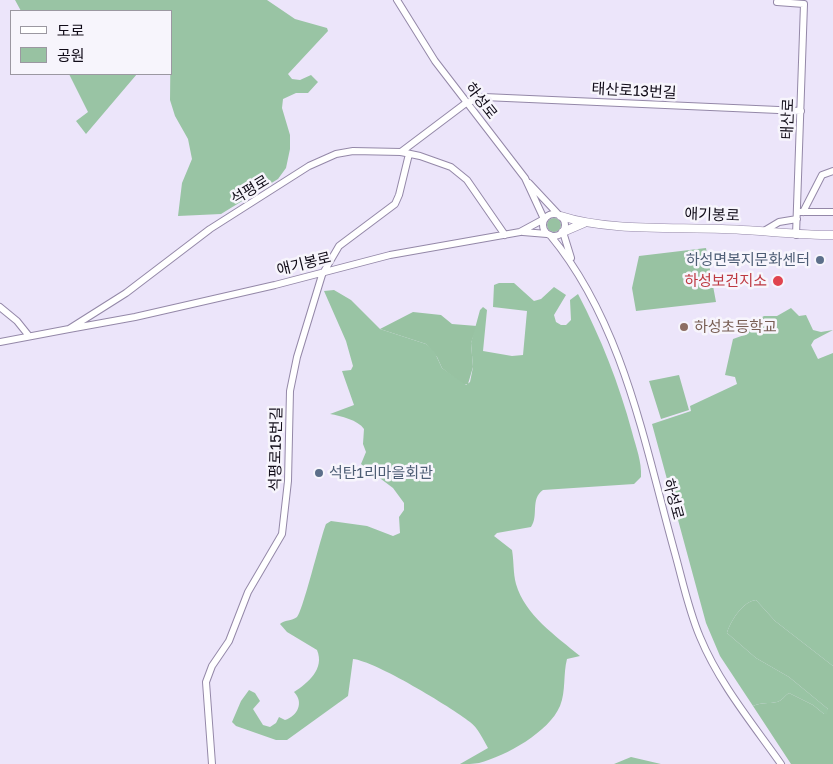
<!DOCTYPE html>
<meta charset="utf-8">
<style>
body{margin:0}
#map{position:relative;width:833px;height:764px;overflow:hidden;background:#ece5fa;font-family:"Golos Text","Noto Sans KR",sans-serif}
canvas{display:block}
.legend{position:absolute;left:10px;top:10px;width:162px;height:65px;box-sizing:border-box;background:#f7f5fc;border:1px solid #9b98a1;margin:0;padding:6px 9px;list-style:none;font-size:15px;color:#110c18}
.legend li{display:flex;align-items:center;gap:10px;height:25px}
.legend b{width:25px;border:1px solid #9b98a1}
</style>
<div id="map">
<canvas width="833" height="764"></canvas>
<ul class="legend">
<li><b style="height:6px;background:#fff"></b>도로</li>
<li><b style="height:14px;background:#98c2a2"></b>공원</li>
</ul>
</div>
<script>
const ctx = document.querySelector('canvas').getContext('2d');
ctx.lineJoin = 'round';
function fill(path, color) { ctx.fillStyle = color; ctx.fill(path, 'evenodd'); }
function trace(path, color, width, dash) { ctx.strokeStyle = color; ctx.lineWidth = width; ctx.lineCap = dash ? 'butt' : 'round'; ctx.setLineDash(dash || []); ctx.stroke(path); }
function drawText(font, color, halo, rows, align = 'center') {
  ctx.font = font + ' "Golos Text","Noto Sans KR",sans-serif'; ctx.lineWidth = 5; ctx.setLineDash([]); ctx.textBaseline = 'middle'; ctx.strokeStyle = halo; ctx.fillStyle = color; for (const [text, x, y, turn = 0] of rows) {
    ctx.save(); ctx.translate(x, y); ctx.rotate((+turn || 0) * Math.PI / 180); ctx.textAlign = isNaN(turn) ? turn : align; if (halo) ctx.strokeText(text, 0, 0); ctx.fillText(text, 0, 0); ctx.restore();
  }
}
const green = new Path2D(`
 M547 225a7 7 0 1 1 14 0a7 7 0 1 1-14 0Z
 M 706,248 L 716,302 L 636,311 L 632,288 L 639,256 Z
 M 413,312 L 441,315 L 452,324 L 477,326 L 471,343 L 473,367 L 468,384 L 463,385 L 442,368 L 437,357 L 426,344 L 380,329 Z
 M 679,375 L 689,410 L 661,419 L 649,381 Z
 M 756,600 L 775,621 L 833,666 L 833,764 L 791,764 L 753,706 C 762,702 768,704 777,702 C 783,700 784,696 789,693 L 813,705 L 824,714 L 828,709 L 789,677 L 756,658 L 727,633 C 730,622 743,601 756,600 Z`);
const forest = new Path2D(`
 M 15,0 L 267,0 L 295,19 L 327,28 L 328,31 L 288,74 L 292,79 L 300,80 L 311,75 L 318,82 L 308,93 L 296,93 L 283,99 L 282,108 L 290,135 L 290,149 L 286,168 L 278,179 L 221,214 L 178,216 L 182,183 L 192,159 L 188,139 L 175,116 L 170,100 L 171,11 L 21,11 Z
 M 69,74 L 137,74 L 86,134 L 76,121 L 88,112 Z
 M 499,283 L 514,283 L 534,301 L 541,299 L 554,287 L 566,295 L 554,315 L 556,322 L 561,325 L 566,325 L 571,320 L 570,300 L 578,294 C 601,338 619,384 632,432 C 636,447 642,462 641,477 L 634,484 L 543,490 C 530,499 539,516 531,527 L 497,533 L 494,536 L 512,550 C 514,561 513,573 516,584 C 525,615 556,636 580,656 L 567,659 C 563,674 566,691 560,706 C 549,732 506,756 479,763 C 474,764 466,764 460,764 L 488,748 C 483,739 478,728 470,722 C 451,707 375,661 353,659 L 348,696 L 287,740 L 276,740 L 236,726 L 232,722 L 241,701 L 249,690 L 255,693 L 260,701 L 253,709 L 263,725 L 270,727 L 276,723 L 279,717 L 285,720 C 298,716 304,702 294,692 C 308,683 325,669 317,650 L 287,632 L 280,624 C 284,620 292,621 297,617 C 303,611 320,539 326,524 L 331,521 L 367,526 L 393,536 L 400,533 L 399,517 L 404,510 L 404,503 L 393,488 L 361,464 L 366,452 L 363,444 L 364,429 C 358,420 341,416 330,414 L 354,405 L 342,371 L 351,370 L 353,366 L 346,341 L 324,291 L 334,290 L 351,300 L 380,329 L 426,344 L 434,351 L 442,368 L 466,385 L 470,382 L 473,367 L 471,343 L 480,310 L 483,307 L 487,310 L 483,351 L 512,356 L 523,355 L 527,311 L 493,307 L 494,285 Z
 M 791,308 L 799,316 L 806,315 L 813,330 L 821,332 L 833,330 L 814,340 L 811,345 L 818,359 L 833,353 L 833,666 L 775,621 L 756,600 C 743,601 730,622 727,633 L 756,658 L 789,677 L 828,709 L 827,714 L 824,714 L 813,705 L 789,693 C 784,696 783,700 777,702 C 768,704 762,702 753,706 L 720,656 L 706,623 L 652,424 L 691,411 L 690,406 L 737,384 L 735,377 L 725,375 L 733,339 L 747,334 L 751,324 L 764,316 L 777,316 Z
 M 631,757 L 661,764 L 614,764 Z`);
const minor = new Path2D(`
 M 777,2 L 804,4 L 796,235
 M 401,152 L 466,103 L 484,97 L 801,111
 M 529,183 L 558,214
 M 799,212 L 833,212
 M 803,212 L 822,175 L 833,171
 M543 225a11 11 0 1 1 22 0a11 11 0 1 1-22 0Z
 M 764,231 L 779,222 L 797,219
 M 523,232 L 547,234
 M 563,232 L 571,258
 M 550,235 C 623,323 644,442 674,550 C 682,578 688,609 700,637 C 719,683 752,723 781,764
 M 0,307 L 17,321 L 29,336
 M 69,329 L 135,317 L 275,285 L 390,255 L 520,232 L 544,219 L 525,178 L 435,61 L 397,0
 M 0,342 L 69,329 L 126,293 L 210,229 L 309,166 L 336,154 L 353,151 L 401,152 L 420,156 L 451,167 L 467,180 L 505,235
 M 212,764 L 206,682 L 212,666 L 229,641 L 248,592 L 282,534 L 288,481 L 290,391 L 297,357 L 322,275 L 339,246 L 395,204 L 399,195 L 409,154`);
const major = new Path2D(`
 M 561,216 C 606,231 673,227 722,229 C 759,230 796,235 833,235
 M 563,232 L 584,223`);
const markers = [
 [820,260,5,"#5c6f8a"],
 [778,281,6,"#e0444e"],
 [684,327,5,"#8d6e63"],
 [319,473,5,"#5c6f8a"]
];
const streetNames = [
 ["태산로13번길",634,91,3],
 ["하성로",481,101,52],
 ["태산로",788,119,-88],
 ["석평로",250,190,-31],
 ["애기봉로",712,215,2],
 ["애기봉로",304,264,-14],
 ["석평로15번길",276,449,-89],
 ["하성로",673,499,75]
];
const serviceNames = [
 ["하성면복지문화센터",810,260],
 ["석탄1리마을회관",329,473,"left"]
];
const healthNames = [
 ["하성보건지소",767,281]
];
const educationNames = [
 ["하성초등학교",694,327]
];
fill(green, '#98c2a2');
fill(forest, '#99c4a4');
trace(minor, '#9488a8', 8);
trace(major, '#9488a8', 9);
trace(minor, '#fff', 6);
trace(major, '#fff', 8);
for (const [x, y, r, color] of markers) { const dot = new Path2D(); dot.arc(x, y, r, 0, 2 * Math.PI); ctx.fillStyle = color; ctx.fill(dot); trace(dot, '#f7f5fc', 2); }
drawText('15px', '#110c18', '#f7f5fc', streetNames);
drawText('15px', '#4e5e75', '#f7f5fc', serviceNames, 'right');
drawText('15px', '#be3a42', '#f7f5fc', healthNames, 'right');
drawText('15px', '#785e54', '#f7f5fc', educationNames, 'left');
</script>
